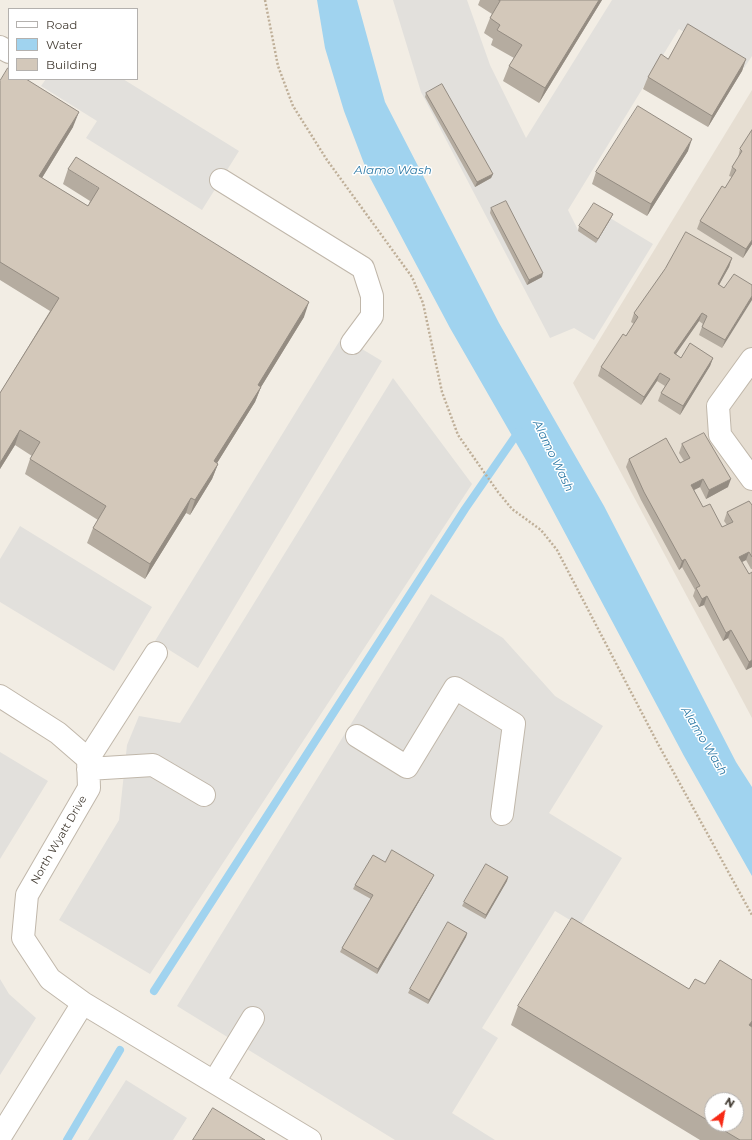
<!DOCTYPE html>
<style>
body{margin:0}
#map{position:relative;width:752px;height:1140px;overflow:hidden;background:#f2ede4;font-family:Montserrat,sans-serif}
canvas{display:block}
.legend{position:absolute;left:8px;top:8px;width:130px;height:72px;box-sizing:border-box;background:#fff;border:1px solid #b4b1ae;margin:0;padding:5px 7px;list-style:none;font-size:12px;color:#443d34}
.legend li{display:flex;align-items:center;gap:8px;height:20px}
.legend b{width:20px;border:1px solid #b4b1ae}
.north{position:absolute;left:704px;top:1092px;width:40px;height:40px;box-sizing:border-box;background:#fff;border:1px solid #b4b1ae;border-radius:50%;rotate:32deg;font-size:11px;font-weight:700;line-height:16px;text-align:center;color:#443d34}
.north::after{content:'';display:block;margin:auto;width:14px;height:18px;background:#f72915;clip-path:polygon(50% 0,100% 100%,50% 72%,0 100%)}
</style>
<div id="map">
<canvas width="752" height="1140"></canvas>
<ul class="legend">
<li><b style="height:5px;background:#fff"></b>Road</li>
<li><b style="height:11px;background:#a0d3ef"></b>Water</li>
<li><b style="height:11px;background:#d3c8ba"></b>Building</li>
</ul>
<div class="north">N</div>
</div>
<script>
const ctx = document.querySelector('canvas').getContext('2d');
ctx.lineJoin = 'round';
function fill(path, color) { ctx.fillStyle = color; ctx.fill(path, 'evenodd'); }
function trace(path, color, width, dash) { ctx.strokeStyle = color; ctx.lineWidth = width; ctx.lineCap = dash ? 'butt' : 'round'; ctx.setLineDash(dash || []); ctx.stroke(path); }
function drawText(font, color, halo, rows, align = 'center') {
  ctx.font = font + ' Montserrat,sans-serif'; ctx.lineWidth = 3; ctx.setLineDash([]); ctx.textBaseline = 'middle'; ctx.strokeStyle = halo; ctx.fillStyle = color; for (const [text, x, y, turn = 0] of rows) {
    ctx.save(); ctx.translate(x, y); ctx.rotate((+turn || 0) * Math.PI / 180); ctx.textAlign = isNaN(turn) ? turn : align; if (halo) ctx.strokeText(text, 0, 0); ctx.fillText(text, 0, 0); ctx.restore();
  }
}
const residential = new Path2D(`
 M 752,90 L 752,718 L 573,383 Z`);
const parking = new Path2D(`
 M 393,0 L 467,0 L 490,65 L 526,138 L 612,0 L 752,0 L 752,56 L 744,68 L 679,29 L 568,210 L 578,230 L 592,207 L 653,244 L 594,340 L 574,328 L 550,338 L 421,92 Z
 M 46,79 L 123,79 L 239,151 L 202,210 L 86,138 L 97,121 L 41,86 Z
 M 342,337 L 382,361 L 198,668 L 155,641 Z
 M 393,378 L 472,484 L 150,974 L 59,920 L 119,820 L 127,745 L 139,716 L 180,723 Z
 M 20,526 L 152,607 L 114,671 L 0,602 L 0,559 Z
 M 431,594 L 503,638 L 555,696 L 603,726 L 549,813 L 622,858 L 580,926 L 555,911 L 482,1028 L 498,1038 L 452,1113 L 495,1140 L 395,1140 L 177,1006 Z
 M 0,752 L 48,781 L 0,859 Z
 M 0,979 L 9,994 L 36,1018 L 0,1075 Z
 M 126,1080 L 187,1118 L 173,1140 L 88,1140 Z`);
const water = new Path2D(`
 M 317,0 L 357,0 L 385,102 L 499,323 L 604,506 L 736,762 L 752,787 L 752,876 L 684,756 L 526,460 L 450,328 L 368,174 L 344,111 L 325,48 Z`);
const stream = new Path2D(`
 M 154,991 L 465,509 L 519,431
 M 67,1140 L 120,1050`);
const path = new Path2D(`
 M 265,0 L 278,66 L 293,106 L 327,160 L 412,277 L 423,303 L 442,392 L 458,435 L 498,492 L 512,509 L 541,530 L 557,550 L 657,742 L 752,915`);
const minor = new Path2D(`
 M 0,47 L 9,52
 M 221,180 L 363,268 L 372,296 L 372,316 L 352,343
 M 752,359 L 718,406 L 720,435 L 752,479
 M 0,696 L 58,733 L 88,759 L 89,788 L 27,895 L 23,938 L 50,979 L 83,1003 L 310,1140
 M 357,736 L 407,767 L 455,688 L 514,724 L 502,814
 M 88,759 L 156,653
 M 88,769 L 153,765 L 204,795
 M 214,1082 L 253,1018
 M 0,1137 L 83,1003`);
const wall = new Path2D(`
 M 480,0 L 602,0 L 539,103 L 503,81 L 509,66 L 514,58 L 491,45 L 493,39 L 484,33 L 490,18 L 492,14 L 478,5 Z
 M 668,59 L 746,59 L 742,71 L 708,127 L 643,89 L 648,77 Z
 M 0,81 L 73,127 L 42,178 L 88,206 L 90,201 L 63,184 L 68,169 L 304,317 L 261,387 L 255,402 L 217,463 L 218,464 L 212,479 L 190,515 L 186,513 L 145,579 L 87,543 L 93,528 L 98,520 L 25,474 L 30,459 L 32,456 L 15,445 L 0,469 L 0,393 L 50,311 L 0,280 Z
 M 426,93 L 493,174 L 491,178 L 475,187 L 425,97 Z
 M 752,130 L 752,244 L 743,258 L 697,229 L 700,221 L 725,188 L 732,177 L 729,176 L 732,167 L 738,158 L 740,149 Z
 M 688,151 L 647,216 L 592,184 L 596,172 Z
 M 491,208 L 542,277 L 527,285 L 490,213 Z
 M 613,214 L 611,218 L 596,243 L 578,231 L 579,226 Z
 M 732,258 L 729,267 L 719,285 L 724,288 L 752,285 L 722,348 L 699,335 L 703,324 L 699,321 L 676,354 L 681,358 L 713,358 L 710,366 L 680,415 L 658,401 L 661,393 L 665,386 L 657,381 L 641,405 L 598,376 L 601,367 L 626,336 L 634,324 L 631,322 L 634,313 Z
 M 682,444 L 728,487 L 706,499 L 700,487 L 694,490 L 703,507 L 722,527 L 727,525 L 724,521 L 727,512 L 752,505 L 752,569 L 751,569 L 746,560 L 742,562 L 752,667 L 746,670 L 728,638 L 723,641 L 704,605 L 699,607 L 693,596 L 695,590 L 682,567 L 679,570 L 641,500 L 626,467 L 629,459 L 680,463 L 684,461 L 679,453 Z
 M 385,862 L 432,879 L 377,974 L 340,952 L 342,948 L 371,899 L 353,889 L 355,885 Z
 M 508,877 L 507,881 L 485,919 L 462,906 L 464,902 Z
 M 467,933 L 466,937 L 428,1004 L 408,993 L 410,989 Z
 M 705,984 L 752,1140 L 700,1140 L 511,1025 L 518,1006 L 689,989 ZM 712,1100 L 736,1124 L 712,1124 Z`);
const shadedWall = new Path2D(`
 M 599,0 L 602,0 L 539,103 L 545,88 Z
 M 746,59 L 742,71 L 708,127 L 712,116 Z
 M 79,112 L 73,127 L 34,191 L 39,176 Z
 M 692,139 L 688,151 L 647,216 L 651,204 Z
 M 493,174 L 491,178 L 475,187 L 477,182 Z
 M 613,214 L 611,218 L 596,243 L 598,239 Z
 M 752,240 L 752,244 L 743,258 L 746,249 Z
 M 732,258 L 729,267 L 715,292 L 718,284 Z
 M 543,273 L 542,277 L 527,285 L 529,280 Z
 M 752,296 L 752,300 L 722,348 L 725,340 Z
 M 309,302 L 304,317 L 261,387 L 255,402 L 209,476 L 214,461 L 258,385 Z
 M 702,313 L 699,321 L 671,361 L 674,353 Z
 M 713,358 L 710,366 L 680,415 L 683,406 Z
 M 660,373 L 657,381 L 641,405 L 644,397 Z
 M 20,430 L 15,445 L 0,469 L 0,463 Z
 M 218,464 L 212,479 L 190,515 L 195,500 Z
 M 703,479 L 700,487 L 688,493 L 691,485 Z
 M 731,479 L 728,487 L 706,499 L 709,490 Z
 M 191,498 L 186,513 L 145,579 L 150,564 Z
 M 749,552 L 746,560 L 736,565 L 739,557 Z
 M 685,559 L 682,567 L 679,570 L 682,561 Z
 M 707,596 L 704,605 L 699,607 L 702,599 Z
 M 731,630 L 728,638 L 723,641 L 726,633 Z
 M 752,660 L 752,667 L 746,670 L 749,662 Z
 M 434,875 L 432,879 L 377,974 L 378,969 Z
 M 508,877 L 507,881 L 485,919 L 486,915 Z
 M 467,933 L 466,937 L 428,1004 L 429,1000 Z
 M 752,1021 L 752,1029 L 749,1025 Z`);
const building = new Path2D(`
 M 499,0 L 599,0 L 545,88 L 509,66 L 522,45 L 497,30 L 500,25 L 490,18 L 500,1 Z
 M 688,24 L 746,59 L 712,116 L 648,77 L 661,54 L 668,59 Z
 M 8,68 L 9,68 L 9,79 L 26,79 L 79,112 L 39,176 L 88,206 L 99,188 L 68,169 L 76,157 L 309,302 L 258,385 L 261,387 L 214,461 L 218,464 L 195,500 L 191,498 L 150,564 L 93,528 L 106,506 L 30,459 L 40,442 L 20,430 L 0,463 L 0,393 L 59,298 L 0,262 L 0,81 Z
 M 442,84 L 493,174 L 477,182 L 426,93 Z
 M 638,106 L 692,139 L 651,204 L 596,172 Z
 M 752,130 L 752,240 L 746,249 L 700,221 L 722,186 L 725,188 L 736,170 L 732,167 L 742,151 L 740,149 Z
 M 506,201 L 543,273 L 529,280 L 491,208 Z
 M 594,203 L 613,214 L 598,239 L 579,226 Z
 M 686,232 L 732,258 L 718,284 L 724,288 L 734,274 L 752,285 L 752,296 L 725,340 L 702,327 L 707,316 L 702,313 L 674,353 L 681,358 L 690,343 L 713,358 L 683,406 L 661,393 L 670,379 L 660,373 L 644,397 L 601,367 L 623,334 L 626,336 L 638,317 L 634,313 L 665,269 Z
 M 704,433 L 731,479 L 709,490 L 703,479 L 691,485 L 703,507 L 710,504 L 722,527 L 733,522 L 727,512 L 749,501 L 752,505 L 752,557 L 749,552 L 739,557 L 749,574 L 752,572 L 752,660 L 749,662 L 731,630 L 726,633 L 707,596 L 702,599 L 696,588 L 700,586 L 685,559 L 682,561 L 644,492 L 629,459 L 666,438 L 680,463 L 690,458 L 682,444 Z
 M 392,850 L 434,875 L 378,969 L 342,948 L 373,895 L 355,885 L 373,855 L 385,862 Z
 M 486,864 L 508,877 L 486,915 L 464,902 Z
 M 572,918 L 689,989 L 695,979 L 705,984 L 720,960 L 752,980 L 752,1021 L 749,1025 L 752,1027 L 752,1140 L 740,1140 L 713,1124 L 736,1124 L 736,1100 L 712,1100 L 712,1123 L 518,1006 Z
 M 448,922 L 467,933 L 429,1000 L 410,989 Z
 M 213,1108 L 265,1140 L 193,1140 Z`);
const streetNames = [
 ["North Wyatt Drive",59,840,-60]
];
const waterNames = [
 ["Alamo Wash",393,170],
 ["Alamo Wash",553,456,64],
 ["Alamo Wash",704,741,59]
];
fill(residential, '#e6ded2');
fill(parking, '#e2e0dc');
fill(water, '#a0d3ef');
trace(stream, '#a0d3ef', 8);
trace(minor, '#c0b7aa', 24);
trace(path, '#bfaf98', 2.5, [2, 2]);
trace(minor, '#fff', 22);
fill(wall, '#b5aca0');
fill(shadedWall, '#948c82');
fill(building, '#d3c8ba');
trace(building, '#948c82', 1);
drawText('11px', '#443d34', '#fff', streetNames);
drawText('italic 12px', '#2e7aa6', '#fff', waterNames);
</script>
